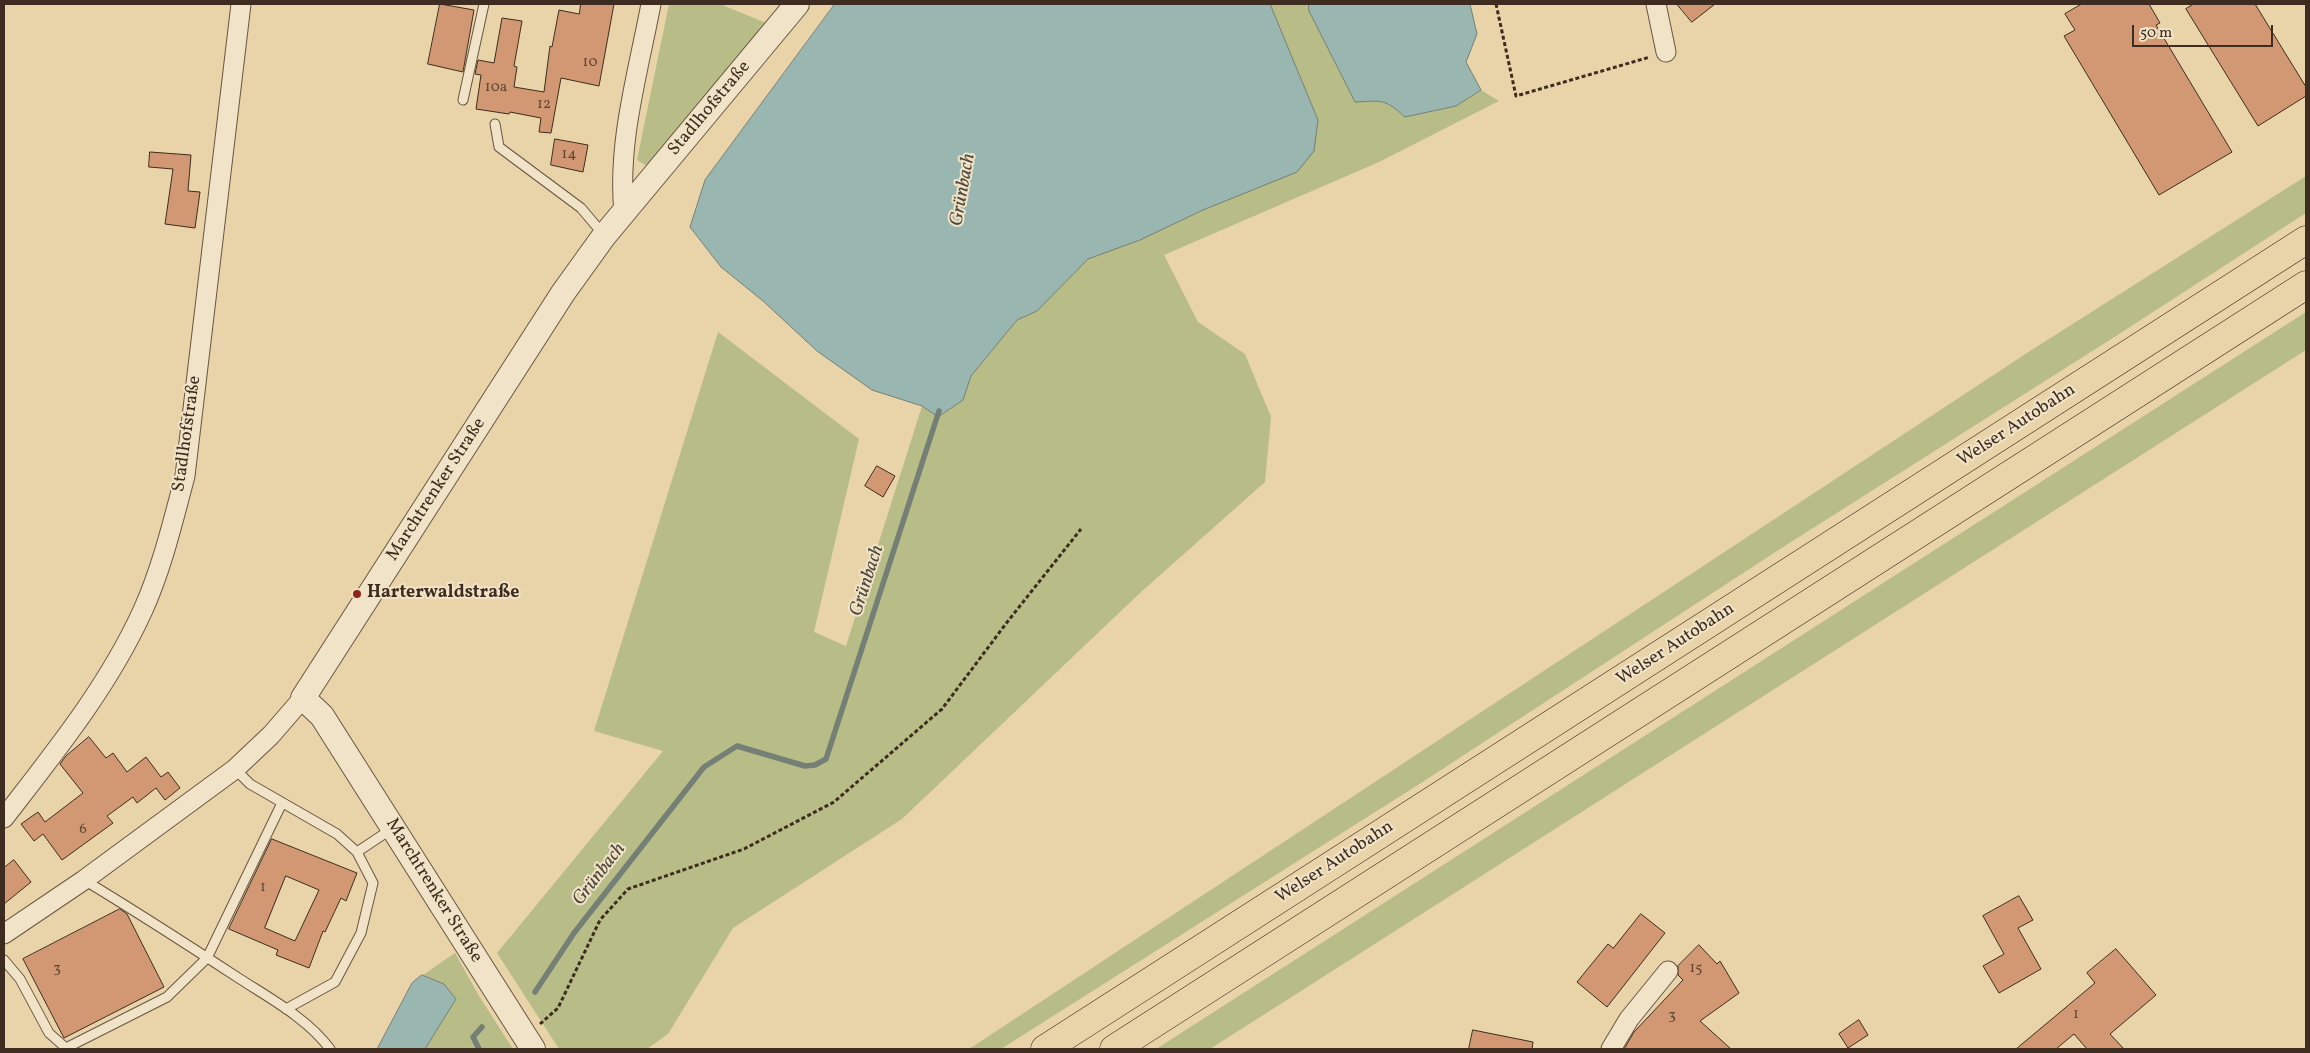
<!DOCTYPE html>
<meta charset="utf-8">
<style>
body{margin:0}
#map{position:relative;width:2310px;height:1053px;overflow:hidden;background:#e9d4a9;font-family:Vollkorn,serif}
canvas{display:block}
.frame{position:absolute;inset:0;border:5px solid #3d2c1f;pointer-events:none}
.scale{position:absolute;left:2132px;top:25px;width:141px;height:22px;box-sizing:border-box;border:2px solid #3d2c1f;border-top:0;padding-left:6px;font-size:15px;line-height:18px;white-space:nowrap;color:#3d2c1f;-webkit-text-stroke:4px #f1e3c7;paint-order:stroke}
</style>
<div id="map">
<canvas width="2310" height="1053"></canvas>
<div class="frame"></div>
<div class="scale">50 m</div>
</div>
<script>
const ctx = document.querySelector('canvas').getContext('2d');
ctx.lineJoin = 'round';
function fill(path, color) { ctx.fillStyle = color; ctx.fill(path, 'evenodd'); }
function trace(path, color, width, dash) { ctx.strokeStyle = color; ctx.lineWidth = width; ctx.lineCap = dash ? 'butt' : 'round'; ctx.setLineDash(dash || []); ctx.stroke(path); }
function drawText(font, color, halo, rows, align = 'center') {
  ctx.font = font + ' Vollkorn,serif'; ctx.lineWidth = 4; ctx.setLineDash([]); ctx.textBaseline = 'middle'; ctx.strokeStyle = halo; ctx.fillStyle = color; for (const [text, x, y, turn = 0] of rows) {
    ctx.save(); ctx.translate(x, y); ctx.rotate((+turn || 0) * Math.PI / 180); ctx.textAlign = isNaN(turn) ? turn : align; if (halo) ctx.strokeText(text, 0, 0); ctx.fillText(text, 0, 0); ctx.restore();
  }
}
const green = new Path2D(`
 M 669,4 L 720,4 L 766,23 L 647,166 L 637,160 Z
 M 1270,4 L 1309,4 L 1309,11 L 1355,102 C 1382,101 1384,98 1405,117 L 1456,106 L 1481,90 L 1499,101 L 1379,162 L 1164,255 L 1198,322 L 1245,354 L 1271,417 L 1265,482 L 1140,593 L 902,819 L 733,928 L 668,1034 L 647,1049 L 559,1049 L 497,953 L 663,751 L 594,731 L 718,332 L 859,439 L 814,632 L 846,646 L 922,406 L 938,417 L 963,400 L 971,376 L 1017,320 L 1037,311 L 1088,259 L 1140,240 L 1203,210 L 1318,120 Z
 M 2306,176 L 2306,213 L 2116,336 L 1780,549 L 1421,783 L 1001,1049 L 969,1049 L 2030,351 Z
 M 2306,312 L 2306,350 L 1210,1049 L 1156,1049 Z
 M 455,953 L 479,996 L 513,1049 L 425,1049 L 456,999 L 444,984 L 423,975 Z`);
const water = new Path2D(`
 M 835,4 L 1270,4 L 1318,120 L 1314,151 L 1297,172 L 1203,210 L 1140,240 L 1088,259 L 1037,311 L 1017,320 L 971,376 L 963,400 L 938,417 L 922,406 L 872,390 L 817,351 L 763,301 L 721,267 L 690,227 L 705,180 Z
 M 1309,4 L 1470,4 L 1477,34 L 1466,62 L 1481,90 L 1456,106 L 1405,117 C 1384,98 1382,101 1355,102 L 1309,11 Z
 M 422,975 L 444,984 L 456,999 L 425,1049 L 377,1049 L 412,983 Z`);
const stream = new Path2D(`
 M 535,992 L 574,933 L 704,767 L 737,746 L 805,766 L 815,765 L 826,759 L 939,411
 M 479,1049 L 473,1037 L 482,1027`);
const building = new Path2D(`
 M 440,4 L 474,10 L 463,72 L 428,64 Z
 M 581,4 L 614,4 L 599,86 L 561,78 L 551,133 L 539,132 L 541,118 L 510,112 L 509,114 L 476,109 L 481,75 L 475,74 L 478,60 L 494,63 L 502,18 L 522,21 L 514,66 L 517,67 L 514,87 L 544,92 L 550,46 L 552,47 L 559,10 L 579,14 Z
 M 1677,4 L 1715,4 L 1692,22 Z
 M 2082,4 L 2149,4 L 2160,23 L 2156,25 L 2232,152 L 2159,195 L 2064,36 L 2075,30 L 2065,14 Z
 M 2194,4 L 2255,4 L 2306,87 L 2306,96 L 2258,126 L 2186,9 Z
 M 555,139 L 588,145 L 583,172 L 551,165 Z
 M 150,152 L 191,155 L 188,191 L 200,192 L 195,228 L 165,224 L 173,169 L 149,167 Z
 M 877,466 L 895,476 L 883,497 L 865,486 Z
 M 89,737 L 106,758 L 113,753 L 127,772 L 146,757 L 161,777 L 168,772 L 180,788 L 165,800 L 156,788 L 137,803 L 133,797 L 107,816 L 113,823 L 62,860 L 43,834 L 34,841 L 21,824 L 38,812 L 45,822 L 83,793 L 60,764 L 66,756 Z
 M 272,839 L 357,873 L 346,901 L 341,898 L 325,932 L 323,931 L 309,968 L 276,955 L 278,950 L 229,929 ZM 286,876 L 319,890 L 295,941 L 265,928 Z
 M 14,860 L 31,882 L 4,904 L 4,868 Z
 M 2019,896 L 2033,920 L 2018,928 L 2041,969 L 1999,993 L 1983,966 L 2004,954 L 1983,916 Z
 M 120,909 L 127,914 L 164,987 L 64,1038 L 23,959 Z
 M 1641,914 L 1665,933 L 1607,1007 L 1577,982 L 1608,944 L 1613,948 Z
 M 1699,945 L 1717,964 L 1720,961 L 1739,993 L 1700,1021 L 1731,1049 L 1624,1049 L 1634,1032 L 1683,980 L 1678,975 L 1678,966 Z
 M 2116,949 L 2156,995 L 2110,1034 L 2124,1049 L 2087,1049 L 2074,1034 L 2056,1049 L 2016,1049 L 2095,983 L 2087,973 Z
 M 1859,1020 L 1868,1035 L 1848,1048 L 1839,1034 Z
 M 1473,1030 L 1533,1042 L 1532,1049 L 1469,1049 Z`);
const path = new Path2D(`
 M 1496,4 L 1516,96 L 1650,57
 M 540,1024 L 558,1008 L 600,920 L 628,889 L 744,849 L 834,802 L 942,709 L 1008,621 L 1081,529`);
const service = new Path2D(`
 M 463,100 L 484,4
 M 495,124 L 499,147 L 581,208 L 603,234
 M 235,769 L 250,784 L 337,834 L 357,852 L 373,883 L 361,933 L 335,982 L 286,1009
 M 357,852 L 393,828
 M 84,880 C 137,912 188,945 240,979 C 271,999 308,1019 330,1049
 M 4,960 L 20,979 L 49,1033 L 66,1048 L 167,997 L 207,958 L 282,803`);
const minor = new Path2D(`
 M 1656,4 L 1666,52
 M 624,213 C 617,143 638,73 651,4
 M 4,818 C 55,752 108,687 143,610 C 162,568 173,521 185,476 L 241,4
 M 4,934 L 84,880 L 235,769 L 271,735 L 303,698
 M 1611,1049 L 1629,1019 L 1668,971`);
const tertiary = new Path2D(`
 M 533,1049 L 322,716 L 303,698 L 563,293 L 604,236 L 797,4`);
const motorway = new Path2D(`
 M 1045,1049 L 2306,240
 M 1114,1049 L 2306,285`);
const markers = [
 [357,594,5,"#8f2418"]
];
const numberNames = [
 ["10",590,63],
 ["10a",496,88],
 ["12",544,105],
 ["14",569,155],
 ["6",83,830],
 ["1",263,888],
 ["3",57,969],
 ["15",1696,969],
 ["1",2076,1015],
 ["3",1672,1016]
];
const streetNames = [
 ["Stadlhofstraße",710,109,-50],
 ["Welser Autobahn",2017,426,-33],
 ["Stadlhofstraße",188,434,-82],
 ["Marchtrenker Straße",437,490,-57],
 ["Welser Autobahn",1676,645,-33],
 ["Welser Autobahn",1335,863,-33],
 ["Marchtrenker Straße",433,891,58]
];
const poiNames = [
 ["Harterwaldstraße",367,594]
];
const waterNames = [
 ["Grünbach",964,190,-80],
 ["Grünbach",868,581,-72],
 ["Grünbach",600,875,-52]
];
fill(green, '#b8bc87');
fill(water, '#99b7b0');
trace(water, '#747f76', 1);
trace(stream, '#747f76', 5.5);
fill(building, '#d29873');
trace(building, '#3d2c1f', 1);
trace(service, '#685642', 11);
trace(minor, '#685642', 21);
trace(tertiary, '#685642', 26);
trace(motorway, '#3d2c1f', 29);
trace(path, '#3d2c1f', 3, [4, 2.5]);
trace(service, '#f1e3c7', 9);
trace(minor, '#f1e3c7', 19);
trace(tertiary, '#f1e3c7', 24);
trace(motorway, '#e9d4a9', 28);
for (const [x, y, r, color] of markers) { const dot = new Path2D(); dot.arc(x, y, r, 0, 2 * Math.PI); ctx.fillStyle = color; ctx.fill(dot); trace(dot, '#f1e3c7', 2); }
drawText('15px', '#624734', null, numberNames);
drawText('18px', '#3d2c1f', '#f1e3c7', streetNames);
drawText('bold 18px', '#3d2c1f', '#f1e3c7', poiNames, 'left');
drawText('italic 19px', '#4f483c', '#f1e3c7', waterNames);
</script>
